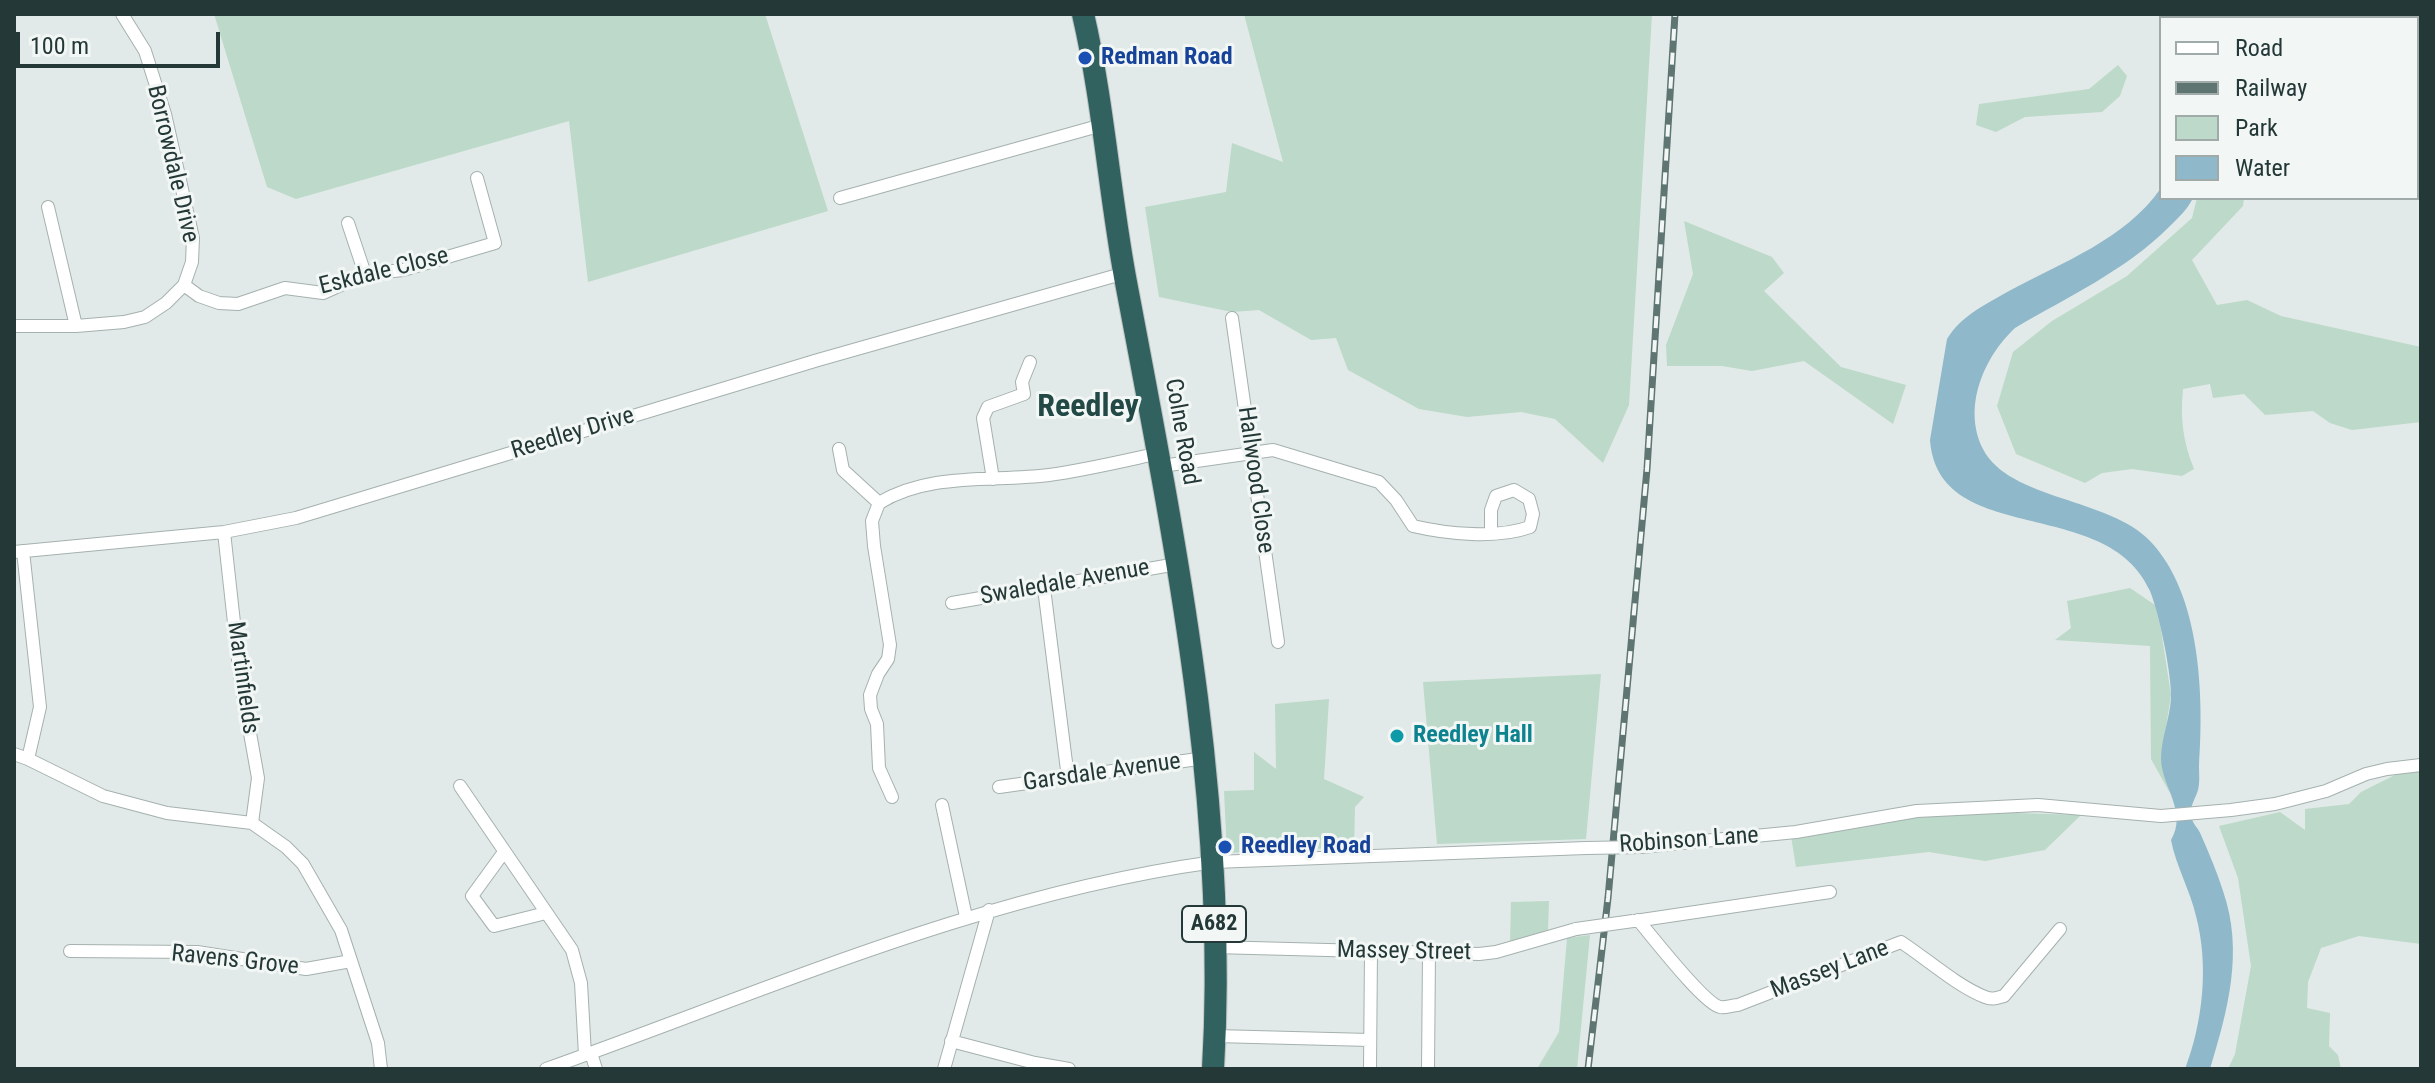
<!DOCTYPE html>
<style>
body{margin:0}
#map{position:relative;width:2435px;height:1083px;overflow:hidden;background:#e1eae8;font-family:"Roboto Condensed",sans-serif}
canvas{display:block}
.frame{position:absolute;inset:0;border:16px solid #243937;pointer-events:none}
.legend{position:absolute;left:2159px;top:16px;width:260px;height:184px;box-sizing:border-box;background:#f2f7f5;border:2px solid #a0aba9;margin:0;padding:10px 14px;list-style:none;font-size:24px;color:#243937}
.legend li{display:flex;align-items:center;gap:16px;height:40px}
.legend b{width:40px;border:2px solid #a0aba9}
.scale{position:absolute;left:16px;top:32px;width:204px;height:36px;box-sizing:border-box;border:4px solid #243937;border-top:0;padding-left:10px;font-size:24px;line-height:28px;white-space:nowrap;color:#243937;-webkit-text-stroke:6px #f2f7f5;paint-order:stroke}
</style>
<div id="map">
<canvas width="2435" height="1083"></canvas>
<div class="frame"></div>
<ul class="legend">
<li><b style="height:10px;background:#fff"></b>Road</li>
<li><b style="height:10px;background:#5e7572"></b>Railway</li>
<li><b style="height:22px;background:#bcd9c9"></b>Park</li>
<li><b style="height:22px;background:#8fb8ca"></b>Water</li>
</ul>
<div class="scale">100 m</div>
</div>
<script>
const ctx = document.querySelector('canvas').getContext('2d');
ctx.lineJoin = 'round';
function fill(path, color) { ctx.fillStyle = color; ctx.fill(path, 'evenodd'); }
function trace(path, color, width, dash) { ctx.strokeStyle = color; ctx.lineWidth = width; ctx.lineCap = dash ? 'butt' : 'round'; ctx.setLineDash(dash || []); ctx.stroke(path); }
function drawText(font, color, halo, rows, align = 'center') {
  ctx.font = font + ' "Roboto Condensed",sans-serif'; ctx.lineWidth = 6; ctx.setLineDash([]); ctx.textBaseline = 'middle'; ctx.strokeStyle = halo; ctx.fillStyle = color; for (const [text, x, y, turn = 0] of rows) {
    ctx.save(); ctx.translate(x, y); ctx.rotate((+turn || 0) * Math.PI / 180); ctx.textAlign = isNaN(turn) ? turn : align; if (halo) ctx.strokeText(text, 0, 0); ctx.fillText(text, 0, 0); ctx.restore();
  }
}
const green = new Path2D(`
 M 214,14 L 765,14 L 828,211 L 588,282 L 569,121 L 296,199 L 267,187 Z
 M 1244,14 L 1652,14 L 1629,405 L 1603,463 L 1555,419 L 1521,412 L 1467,417 L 1419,409 L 1348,370 L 1336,338 L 1311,340 L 1259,310 L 1232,312 L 1159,297 L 1145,207 L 1226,192 L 1232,143 L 1283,162 Z
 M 2288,14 L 2421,14 L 2421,125 L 2417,130 L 2417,18 L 2289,18 Z
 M 2118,65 L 2127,76 L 2120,96 L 2102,112 L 2025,117 L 1996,132 L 1976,125 L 1979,104 L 2089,89 Z
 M 2197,198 L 2244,198 L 2243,206 L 2192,260 L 2217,305 L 2247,300 L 2281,316 L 2421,347 L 2421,422 L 2352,430 L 2330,423 L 2313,411 L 2265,415 L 2244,394 L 2213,398 L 2210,384 L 2183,389 C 2180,418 2183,442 2194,469 L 2182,476 L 2132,469 L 2102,473 L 2085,483 L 2016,454 L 1997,406 L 2013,352 L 2052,321 L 2127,276 L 2192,218 Z
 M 1684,221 L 1772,257 L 1784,273 L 1764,291 L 1841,367 L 1906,385 L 1893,424 L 1804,361 L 1752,371 L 1722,366 L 1667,366 L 1666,345 L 1693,274 Z
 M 2130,588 L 2155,605 L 2161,630 L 2171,695 L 2161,759 L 2170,793 L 2151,759 L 2150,646 L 2055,640 L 2071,628 L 2067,601 Z
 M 1601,674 L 1586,839 L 1437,844 L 1423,682 Z
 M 1329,699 L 1324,779 L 1364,797 L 1355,807 L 1354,847 L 1227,853 L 1224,791 L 1254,790 L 1254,752 L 1276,769 L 1275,704 Z
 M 2421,771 L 2421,944 L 2359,936 L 2321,948 L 2308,982 L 2307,1008 L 2330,1013 L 2329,1046 L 2338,1055 L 2341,1069 L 2228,1069 L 2235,1054 L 2251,966 L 2238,878 L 2219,826 L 2280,812 L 2305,830 L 2305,809 L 2349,804 L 2361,792 L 2399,773 Z
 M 1984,812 L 2081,815 L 2045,850 L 1985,861 L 1929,852 L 1796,867 L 1791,836 L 1901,819 Z
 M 1549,901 L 1548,930 L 1510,943 L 1511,902 Z
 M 1590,935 L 1577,1069 L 1537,1069 L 1559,1032 L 1567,938 Z`);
const water = new Path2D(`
 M 2161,188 L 2161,198 L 2193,198 C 2187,210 2179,217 2170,226 C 2125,271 2069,296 2015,328 C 1984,357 1962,407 1983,449 C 2009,500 2110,498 2150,541 C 2201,594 2204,696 2199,766 C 2199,774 2200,783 2198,790 C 2195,800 2188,808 2192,819 C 2193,824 2199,829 2201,835 C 2209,853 2217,872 2223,891 C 2244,951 2228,1010 2210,1069 L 2185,1069 C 2203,1022 2209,965 2196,916 C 2190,890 2176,866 2171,840 C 2188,811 2162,788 2161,759 C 2161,739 2170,718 2171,698 C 2172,675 2159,613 2150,591 C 2108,494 1938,549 1930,440 L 1947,339 C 1962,315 1985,305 2009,291 C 2062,262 2125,240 2161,188 Z`);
const street = new Path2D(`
 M 840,198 L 1102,125
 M 48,207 L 76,326
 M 348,223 L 365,274
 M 184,285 L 199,296 L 219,303 L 238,304 L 285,288 L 323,293 L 365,274 L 403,270 L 495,243 L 477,178
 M 1232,318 L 1278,642
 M 14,326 L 76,326 L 124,322 L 145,317 L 166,303 L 184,285 L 192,262 L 193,238 L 165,114 L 145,51 L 122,14
 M 839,449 L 843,470 L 879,503
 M 1162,466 L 1273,450 L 1379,482 L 1396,500 L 1413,526 C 1447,534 1497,539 1530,527 L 1533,514 L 1529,499 L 1514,490 L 1496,496 L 1491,510 L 1491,533
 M 993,479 L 983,418 L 988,407 L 1024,394 L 1022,382 L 1030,362
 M 879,503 L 872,521 L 874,546 L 890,645 L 888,659 L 878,674 L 870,695 L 871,709 L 877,724 L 879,768 L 892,797
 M 879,503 C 930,472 993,482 1049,475 C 1086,470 1123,461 1160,453
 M 224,532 L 240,677 L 258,778 L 252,823
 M 23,551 L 40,707 L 28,759
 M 14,552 L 224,532 L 296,518 L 818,360 L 1125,273
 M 1044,588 L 1068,778
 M 952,603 L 1177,564
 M 14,754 L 28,759 L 103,796 L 167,813 L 252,823 L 286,847 L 303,864 L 341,930 L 378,1043 L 381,1069
 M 460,786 L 572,950 L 581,983 L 585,1055
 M 999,787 L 1205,758
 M 942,805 L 966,917
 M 1641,847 L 1796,832 L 1917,811 L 2038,805 L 2161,816 L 2231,810 L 2275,804 L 2326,791 L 2366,774 L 2387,769 L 2421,765
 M 504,852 L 472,896 L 494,926 L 546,913
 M 1638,920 C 1652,936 1703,1003 1720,1007 C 1725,1008 1733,1005 1738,1005 L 1901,942 C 1927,959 1957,986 1985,997 C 1992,1000 1997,998 2004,996 L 2060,929
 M 1635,921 L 1830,892
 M 1214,947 L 1479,954 L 1496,952 L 1576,929
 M 70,951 L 197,952 L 306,969 L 351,961
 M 1215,1036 L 1370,1040
 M 951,1041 L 1035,1063 L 1069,1069
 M 591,1053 L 596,1069
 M 546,1069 C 766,991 981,894 1214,862 L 1586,848
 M 944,1069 L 989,910
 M 1370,1069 L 1371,951
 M 1428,1069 L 1429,953`);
const highway = new Path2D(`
 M 1083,14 C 1103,100 1109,190 1125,277 C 1174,538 1229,802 1213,1069`);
const rail = new Path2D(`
 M 1588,1069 L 1608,898 L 1647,469 L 1675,14`);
const streetBridge = new Path2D(`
 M 1586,848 L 1641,847
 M 1576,929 L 1633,921`);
const markers = [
 [1085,58,8,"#1a4fb4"],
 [1397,736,8,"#0f9aa8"],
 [1225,847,8,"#1a4fb4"]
];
const shields = [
 [1214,924,64]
];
const shieldNames = [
 ["A682",1214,924]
];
const transitNames = [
 ["Redman Road",1101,58],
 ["Reedley Road",1241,847]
];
const streetNames = [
 ["Borrowdale Drive",172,164,77],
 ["Eskdale Close",384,272,-14],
 ["Colne Road",1181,432,80],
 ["Reedley Drive",573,434,-17],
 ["Hallwood Close",1255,480,82],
 ["Swaledale Avenue",1065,583,-10],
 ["Martinfields",242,678,82],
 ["Garsdale Avenue",1102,773,-8],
 ["Robinson Lane",1689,841,-4],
 ["Massey Street",1404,952,1],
 ["Ravens Grove",235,961,6],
 ["Massey Lane",1830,970,-21]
];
const cultureNames = [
 ["Reedley Hall",1413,736]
];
const districtNames = [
 ["Reedley",1088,408]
];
fill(green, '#bcd9c9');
fill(water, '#8fb8ca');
trace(street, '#a5b1af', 14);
trace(highway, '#bdc4c3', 24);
trace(street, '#fff', 12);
trace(highway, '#326260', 22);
trace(rail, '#5e7572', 7);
trace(rail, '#f2f7f5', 4, [12]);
trace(streetBridge, '#a5b1af', 14, []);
trace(streetBridge, '#fff', 12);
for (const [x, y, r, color] of markers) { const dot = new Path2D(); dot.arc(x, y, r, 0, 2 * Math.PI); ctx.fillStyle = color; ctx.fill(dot); trace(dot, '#f2f7f5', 3); }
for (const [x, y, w] of shields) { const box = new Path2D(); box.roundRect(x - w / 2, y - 18, w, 36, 6); ctx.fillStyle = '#f2f7f5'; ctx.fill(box); trace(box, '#243937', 2); }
drawText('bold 22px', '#243937', null, shieldNames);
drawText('bold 24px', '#164399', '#f2f7f5', transitNames, 'left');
drawText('24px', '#243937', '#f2f7f5', streetNames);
drawText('bold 24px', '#0d838f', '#f2f7f5', cultureNames, 'left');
drawText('bold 32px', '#224945', '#f2f7f5', districtNames);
</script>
